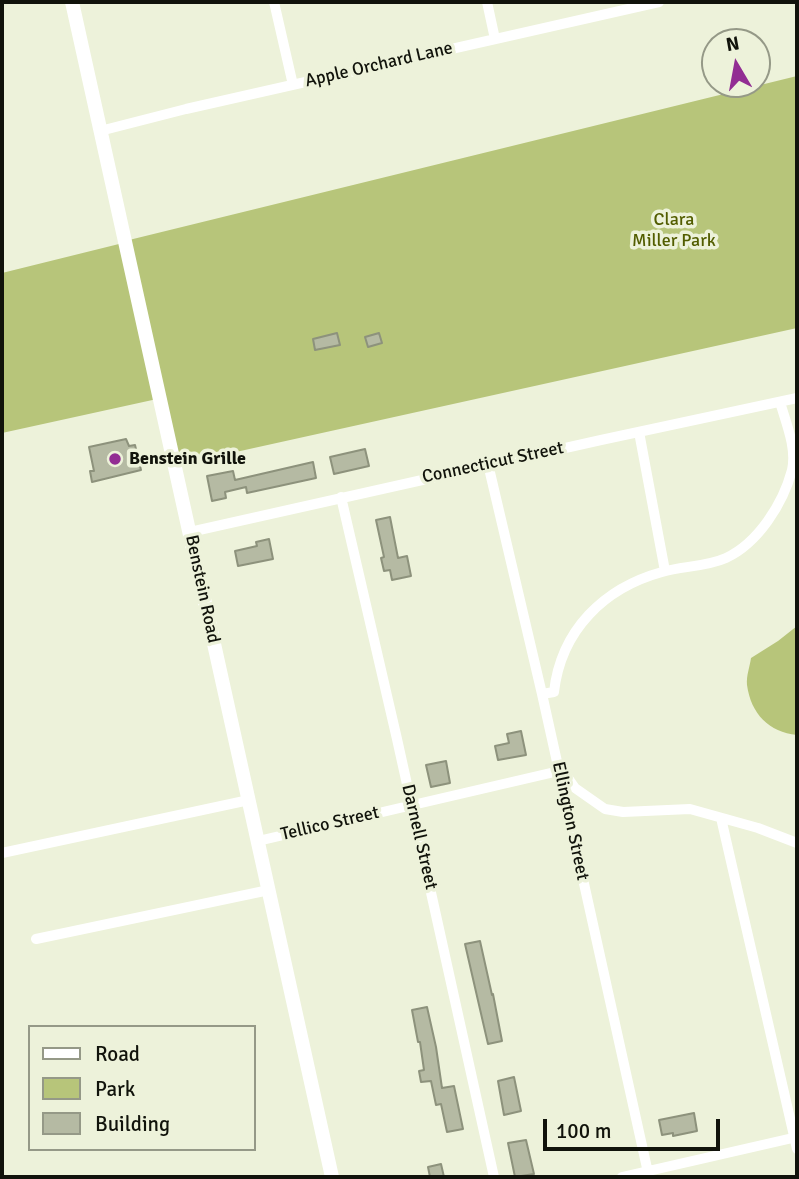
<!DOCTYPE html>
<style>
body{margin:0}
#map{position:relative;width:799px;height:1179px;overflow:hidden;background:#edf2da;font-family:Signika,sans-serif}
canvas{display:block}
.frame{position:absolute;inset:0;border:4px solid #11130b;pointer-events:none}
.legend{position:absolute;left:28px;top:1025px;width:228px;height:126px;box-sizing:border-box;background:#edf2da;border:2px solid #959987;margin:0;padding:9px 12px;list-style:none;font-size:21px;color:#11130b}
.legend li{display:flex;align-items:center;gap:14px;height:35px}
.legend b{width:35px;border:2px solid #959987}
.north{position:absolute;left:701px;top:28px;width:70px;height:70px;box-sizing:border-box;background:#edf2da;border:2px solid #959987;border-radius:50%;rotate:350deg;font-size:19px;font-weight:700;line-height:28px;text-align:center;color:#11130b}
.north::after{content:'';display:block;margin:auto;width:24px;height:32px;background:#922d93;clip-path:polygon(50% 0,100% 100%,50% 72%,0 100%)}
.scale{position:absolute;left:543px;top:1119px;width:177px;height:32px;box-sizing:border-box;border:4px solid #11130b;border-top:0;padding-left:9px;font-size:21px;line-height:24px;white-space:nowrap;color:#11130b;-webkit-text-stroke:5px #edf2da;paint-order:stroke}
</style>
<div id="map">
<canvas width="799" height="1179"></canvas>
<div class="frame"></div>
<ul class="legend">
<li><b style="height:9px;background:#fff"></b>Road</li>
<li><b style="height:19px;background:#b7c57a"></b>Park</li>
<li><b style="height:19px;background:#b5baa3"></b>Building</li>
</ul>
<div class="north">N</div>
<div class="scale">100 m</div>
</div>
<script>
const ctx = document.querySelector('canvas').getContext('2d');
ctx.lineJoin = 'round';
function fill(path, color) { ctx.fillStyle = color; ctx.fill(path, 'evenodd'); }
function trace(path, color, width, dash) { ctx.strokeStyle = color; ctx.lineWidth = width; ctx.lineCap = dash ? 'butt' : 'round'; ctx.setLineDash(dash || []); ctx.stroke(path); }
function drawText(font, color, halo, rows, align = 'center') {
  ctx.font = font + ' Signika,sans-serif'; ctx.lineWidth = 7; ctx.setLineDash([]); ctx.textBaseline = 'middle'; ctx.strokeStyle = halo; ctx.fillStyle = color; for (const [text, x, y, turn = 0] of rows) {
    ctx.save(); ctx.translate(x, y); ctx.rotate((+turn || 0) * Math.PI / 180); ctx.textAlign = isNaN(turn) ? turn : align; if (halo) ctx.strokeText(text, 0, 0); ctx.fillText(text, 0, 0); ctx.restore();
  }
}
const green = new Path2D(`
 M 797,76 L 797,328 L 177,465 L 125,241 Z
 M 123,243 L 157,399 L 2,433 L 2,273 Z
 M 797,626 L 797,735 C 769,732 751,714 747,685 C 746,676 750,666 751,658 L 778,641 Z`);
const building = new Path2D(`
 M 337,333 L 340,345 L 315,350 L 313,339 Z
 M 379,333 L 382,343 L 368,347 L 365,337 Z
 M 126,439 L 129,446 L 135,445 L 141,470 L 92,482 L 90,471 L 94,471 L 89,447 Z
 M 365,449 L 369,466 L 334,474 L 330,457 Z
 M 313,462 L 316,478 L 247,493 L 246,487 L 225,492 L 226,498 L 212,501 L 207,476 L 233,471 L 235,480 Z
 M 390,517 L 398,558 L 407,556 L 411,576 L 392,580 L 390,570 L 384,571 L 381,558 L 384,557 L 376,520 Z
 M 269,539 L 273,559 L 238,566 L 235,551 L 257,546 L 256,542 Z
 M 521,731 L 526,755 L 498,760 L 495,746 L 509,743 L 507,734 Z
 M 446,761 L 450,783 L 431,787 L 426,765 Z
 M 480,941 L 492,995 L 493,994 L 502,1041 L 488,1044 L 465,944 Z
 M 427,1007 L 436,1047 L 442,1088 L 454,1086 L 463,1129 L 447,1132 L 441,1104 L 436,1105 L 431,1081 L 421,1082 L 419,1071 L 424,1070 L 420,1042 L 418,1042 L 412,1010 Z
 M 514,1077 L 521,1111 L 504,1115 L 498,1081 Z
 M 694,1113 L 697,1131 L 673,1136 L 673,1133 L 662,1135 L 659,1120 Z
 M 526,1140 L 534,1174 L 515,1177 L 508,1143 Z
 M 441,1164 L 444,1177 L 430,1177 L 428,1167 Z`);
const street = new Path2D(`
 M 274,2 L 293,85
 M 487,2 L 495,39
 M 100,131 L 186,109 L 659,2
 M 780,402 C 786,423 797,448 792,470
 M 639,432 L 665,571
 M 488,464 L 542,694 L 649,1177
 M 341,497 L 397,739 L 494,1177
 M 190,532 L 601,440 L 797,398
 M 542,694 L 554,692 C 561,630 604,588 662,572 C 682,566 706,567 726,558 C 758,543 783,504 792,470 L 797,468
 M 721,818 L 797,1149
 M 258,841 L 559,771 L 568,778 L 575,788 L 605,809 L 623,812 L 690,809 L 758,828 L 797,843
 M 2,853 L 249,800
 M 36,939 L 269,890
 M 622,1177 L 797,1137`);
const secondary = new Path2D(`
 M 72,2 L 332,1177`);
const markers = [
 [115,459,7,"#922d93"]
];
const streetNames = [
 ["Apple Orchard Lane",379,65,-13],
 ["Connecticut Street",493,463,-12],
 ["Benstein Road",202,589,78],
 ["Ellington Street",570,821,78],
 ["Tellico Street",330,824,-13],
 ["Darnell Street",419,837,77]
];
const parkNames = [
 ["Clara",674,220],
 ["Miller Park",674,241]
];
const poiNames = [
 ["Benstein Grille",129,459]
];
fill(green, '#b7c57a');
fill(building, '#b5baa3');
trace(building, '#8d927c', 2);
trace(street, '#fff', 10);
trace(secondary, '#fff', 14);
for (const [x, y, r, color] of markers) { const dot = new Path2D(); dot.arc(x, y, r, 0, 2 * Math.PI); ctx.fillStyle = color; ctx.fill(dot); trace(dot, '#edf2da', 2.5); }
drawText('18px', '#11130b', '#edf2da', streetNames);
drawText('18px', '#525d00', '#edf2da', parkNames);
drawText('bold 18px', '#11130b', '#edf2da', poiNames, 'left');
</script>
